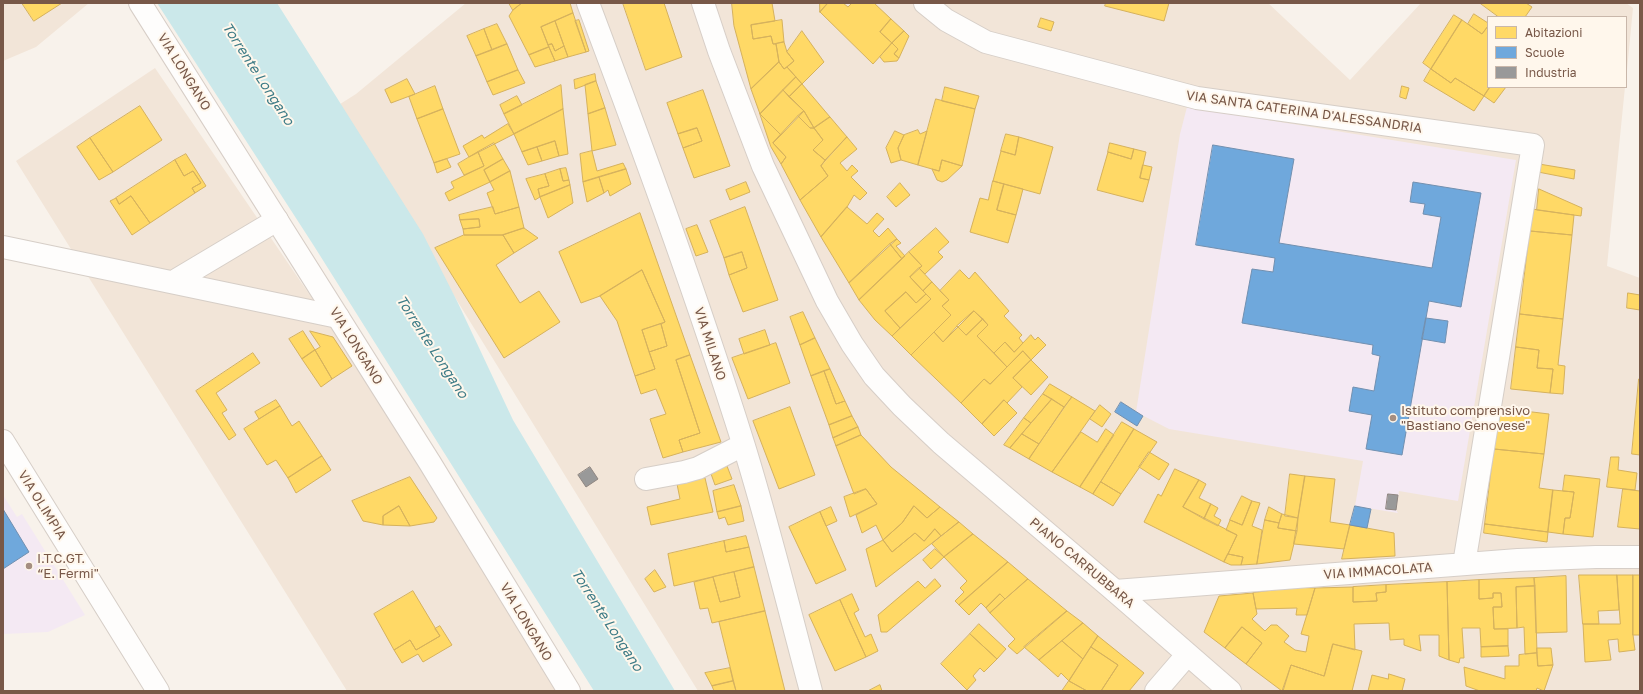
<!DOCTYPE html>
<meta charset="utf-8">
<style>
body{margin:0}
#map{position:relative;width:1643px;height:694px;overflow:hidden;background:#f8f2eb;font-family:"Golos Text",sans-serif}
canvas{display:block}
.frame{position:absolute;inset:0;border:4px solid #785848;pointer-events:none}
.legend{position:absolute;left:1487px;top:16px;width:140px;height:72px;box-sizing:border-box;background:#fff7ec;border:1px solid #c9b7aa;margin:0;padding:5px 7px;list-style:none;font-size:12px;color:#785848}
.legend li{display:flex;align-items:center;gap:8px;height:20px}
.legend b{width:20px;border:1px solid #c9b7aa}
</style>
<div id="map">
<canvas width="1643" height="694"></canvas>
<div class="frame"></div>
<ul class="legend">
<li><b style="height:11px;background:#ffd966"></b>Abitazioni</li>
<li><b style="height:11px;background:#6fa8dc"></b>Scuole</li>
<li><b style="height:11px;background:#999"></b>Industria</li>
</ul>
</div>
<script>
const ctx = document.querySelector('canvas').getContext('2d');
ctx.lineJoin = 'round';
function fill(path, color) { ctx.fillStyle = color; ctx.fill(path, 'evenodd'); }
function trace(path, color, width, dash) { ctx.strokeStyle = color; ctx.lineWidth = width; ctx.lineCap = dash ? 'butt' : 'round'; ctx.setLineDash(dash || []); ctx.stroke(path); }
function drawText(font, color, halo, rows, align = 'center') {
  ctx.font = font + ' "Golos Text",sans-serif'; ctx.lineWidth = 4; ctx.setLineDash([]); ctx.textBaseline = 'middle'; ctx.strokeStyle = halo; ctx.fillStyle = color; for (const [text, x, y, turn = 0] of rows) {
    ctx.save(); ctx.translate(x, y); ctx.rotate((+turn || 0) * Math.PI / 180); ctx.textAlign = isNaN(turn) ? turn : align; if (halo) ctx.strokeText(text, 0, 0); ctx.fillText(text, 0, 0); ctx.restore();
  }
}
const residential = new Path2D(`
 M 3,3 L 89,3 L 36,47 L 3,61 Z
 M 466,3 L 1268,3 L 1350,80 L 1421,3 L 1626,3 L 1633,8 L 1626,80 L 1626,17 L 1488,17 L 1488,87 L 1625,87 L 1607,266 L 1640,278 L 1640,691 L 698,691 L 337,106 L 356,94 Z
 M 155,68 L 395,420 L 557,691 L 347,691 L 16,161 Z`);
const education = new Path2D(`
 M 1187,107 L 1516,160 L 1458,501 L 1399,491 L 1396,510 L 1398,513 L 1355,506 L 1363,461 L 1169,429 L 1136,412 L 1180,134 Z
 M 3,495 L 17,517 L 22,514 L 85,615 L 48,632 L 3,634 Z`);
const water = new Path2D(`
 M 157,3 L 277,3 L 423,234 L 457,301 L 513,420 L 675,691 L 594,691 L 314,246 Z`);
const homes = new Path2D(`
 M 22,3 L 62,3 L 34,21 Z
 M 509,3 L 522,3 L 513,10 Z
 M 522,3 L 570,3 L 573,13 L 541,27 L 549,47 L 529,55 L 509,16 L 513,10 Z
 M 623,3 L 664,3 L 682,57 L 646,70 Z
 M 732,3 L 772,3 L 775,21 L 751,25 L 753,39 L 771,36 L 773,44 L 776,44 L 779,62 L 751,89 L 734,26 Z
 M 820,3 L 828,3 L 820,12 Z
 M 828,3 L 843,3 L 848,7 L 852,3 L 874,3 L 891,19 L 880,32 L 892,43 L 873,64 L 820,12 Z
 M 1106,3 L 1169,3 L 1164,21 L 1105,6 Z
 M 1480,3 L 1526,3 L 1532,7 L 1525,17 L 1499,17 Z
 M 573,13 L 586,52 L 568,57 L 555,21 Z
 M 1474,14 L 1488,23 L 1488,26 L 1482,34 L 1468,24 Z
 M 1454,15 L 1462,20 L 1431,69 L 1423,63 Z
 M 1041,18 L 1054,22 L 1051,31 L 1038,27 Z
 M 891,19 L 904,31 L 892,43 L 880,32 Z
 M 579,20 L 589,51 L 586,52 L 575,21 Z
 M 782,20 L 784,42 L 773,44 L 771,36 L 753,39 L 751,25 Z
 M 1462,20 L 1482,34 L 1488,26 L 1488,87 L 1490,87 L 1484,96 L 1455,78 L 1451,83 L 1431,69 Z
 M 555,21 L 564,46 L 555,51 L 552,44 L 548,45 L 541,27 Z
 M 497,24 L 507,44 L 492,50 L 484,29 Z
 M 484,29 L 492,50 L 476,56 L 467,36 Z
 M 802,31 L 824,62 L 802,84 L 787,67 L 794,61 L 787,52 Z
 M 904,31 L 909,36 L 899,58 L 894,54 L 898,49 L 892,43 Z
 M 784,42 L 787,52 L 794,61 L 784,69 L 779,62 L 776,44 Z
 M 892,43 L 898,49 L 894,54 L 899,58 L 897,61 L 884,62 L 880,57 Z
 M 507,44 L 518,70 L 487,82 L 476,56 Z
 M 552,44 L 555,51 L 564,46 L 568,57 L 555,61 L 548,45 Z
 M 549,47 L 555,61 L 535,67 L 529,55 Z
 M 779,62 L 784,69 L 787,67 L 796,77 L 760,114 L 751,89 Z
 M 1431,69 L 1451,83 L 1455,78 L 1484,96 L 1474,111 L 1424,81 Z
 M 518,70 L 525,83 L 493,95 L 487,82 Z
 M 595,74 L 596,81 L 575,89 L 574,80 Z
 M 796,77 L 802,84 L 789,97 L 783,90 Z
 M 407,79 L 415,94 L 391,103 L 385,90 Z
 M 596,81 L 605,108 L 588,114 L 585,85 Z
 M 802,84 L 830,117 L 814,128 L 804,111 L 789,97 Z
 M 561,85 L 563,109 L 514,134 L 504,114 Z
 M 435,86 L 443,109 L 417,119 L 409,97 Z
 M 1402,86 L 1409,88 L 1406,99 L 1400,97 Z
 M 945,87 L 979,96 L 975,109 L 942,101 Z
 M 1490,87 L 1506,87 L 1494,103 L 1484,96 Z
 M 703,90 L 730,166 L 694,178 L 683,148 L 702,141 L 697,128 L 678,134 L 667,103 Z
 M 783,90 L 804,111 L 781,135 L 760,114 Z
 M 517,96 L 522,105 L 504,114 L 500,105 Z
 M 936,99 L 975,109 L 962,166 L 942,160 L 939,171 L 918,165 Z
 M 140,106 L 162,140 L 113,172 L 90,138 Z
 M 605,108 L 616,145 L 592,151 L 588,114 Z
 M 443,109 L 460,154 L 434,163 L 417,119 Z
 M 563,109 L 568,154 L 559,156 L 555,141 L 522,152 L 514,134 Z
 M 804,111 L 814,128 L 810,128 L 798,116 Z
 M 760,114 L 781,135 L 773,143 L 786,157 L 781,164 L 771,147 Z
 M 798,116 L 810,128 L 814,128 L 823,140 L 813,150 L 825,160 L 821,166 L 828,176 L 800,200 L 781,164 L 786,157 L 773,143 Z
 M 830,117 L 847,137 L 825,160 L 813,150 L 823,140 L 814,128 Z
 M 508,124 L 514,134 L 469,157 L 463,146 L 482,135 L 484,138 Z
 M 697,128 L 702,141 L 683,148 L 678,134 Z
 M 918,130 L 920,134 L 927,131 L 918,165 L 901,160 L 898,148 L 904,135 Z
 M 895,131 L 904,135 L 898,148 L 901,160 L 891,163 L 886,148 Z
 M 1006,134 L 1019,137 L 1015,155 L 1001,151 Z
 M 847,137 L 857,149 L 840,163 L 847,171 L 852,165 L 858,171 L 851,177 L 867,193 L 860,200 L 854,195 L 847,207 L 821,237 L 800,200 L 828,176 L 821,166 Z
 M 1019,137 L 1053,147 L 1040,194 L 993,181 L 1001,151 L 1015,155 Z
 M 90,138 L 113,172 L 99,180 L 77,147 Z
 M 555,141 L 559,156 L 542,161 L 537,147 Z
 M 494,143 L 503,159 L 484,170 L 490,182 L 449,201 L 445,193 L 454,188 L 451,182 L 484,166 L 478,152 Z
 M 1110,143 L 1134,149 L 1131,159 L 1108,152 Z
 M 537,147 L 542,161 L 528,165 L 522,152 Z
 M 1134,149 L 1146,152 L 1140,178 L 1149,180 L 1143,202 L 1097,190 L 1108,152 L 1131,159 Z
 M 592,151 L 597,171 L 623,163 L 626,169 L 583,182 L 580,154 Z
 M 478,152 L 484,166 L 464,175 L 458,164 Z
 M 186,154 L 206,186 L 195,193 L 192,188 L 201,183 L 193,171 L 184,176 L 175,160 Z
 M 447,159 L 451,167 L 437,173 L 434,163 Z
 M 503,159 L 510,171 L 490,182 L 484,170 Z
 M 175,160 L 184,176 L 193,171 L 201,183 L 192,188 L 195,193 L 150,223 L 131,196 L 119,204 L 116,198 Z
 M 942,160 L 962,166 L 947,180 L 942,182 L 937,180 L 932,169 L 939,171 Z
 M 1539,164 L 1575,170 L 1574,179 L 1538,172 Z
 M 1143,165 L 1152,167 L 1149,180 L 1140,178 Z
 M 566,168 L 569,180 L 563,181 L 560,169 Z
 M 560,169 L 563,181 L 569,180 L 570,185 L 540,197 L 538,189 L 549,186 L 545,174 Z
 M 626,169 L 631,184 L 610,196 L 608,190 L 604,193 L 599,177 Z
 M 510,171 L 519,207 L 495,214 L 487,193 L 494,190 L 490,182 Z
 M 545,174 L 549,186 L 538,189 L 540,197 L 535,200 L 526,179 Z
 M 599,177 L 604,193 L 587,202 L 583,182 Z
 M 993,181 L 1004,184 L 997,210 L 1016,215 L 1008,243 L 970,232 L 980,198 L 988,200 Z
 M 746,182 L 750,192 L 730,200 L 726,190 Z
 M 900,183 L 910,195 L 896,207 L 887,197 Z
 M 1004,184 L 1023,189 L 1016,215 L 997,210 Z
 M 570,185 L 573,203 L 548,218 L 540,197 Z
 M 1539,189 L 1582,208 L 1581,216 L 1537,210 Z
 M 131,196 L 150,223 L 132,235 L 110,201 L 116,198 L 119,204 Z
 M 493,207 L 495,214 L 519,207 L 524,228 L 503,235 L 464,235 L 463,229 L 480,227 L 479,219 L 460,220 L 459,215 Z
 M 745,207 L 778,300 L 743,312 L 729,275 L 747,268 L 742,252 L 724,258 L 710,221 Z
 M 847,207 L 867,224 L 877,213 L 884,219 L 873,231 L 879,237 L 888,228 L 897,239 L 849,283 L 821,237 Z
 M 1532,209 L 1574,215 L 1572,235 L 1530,231 Z
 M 640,213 L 690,355 L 676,360 L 700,433 L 679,440 L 683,452 L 663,458 L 650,419 L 666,414 L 656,389 L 641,394 L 635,376 L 655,369 L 649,352 L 667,346 L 661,324 L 665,322 L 642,270 L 600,296 L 581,303 L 559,252 Z
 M 479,219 L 480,227 L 463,229 L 460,220 Z
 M 697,225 L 708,252 L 696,256 L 686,229 Z
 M 524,228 L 538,238 L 514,253 L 503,235 Z
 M 936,228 L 949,242 L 938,252 L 943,257 L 925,274 L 919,268 L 922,266 L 909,252 Z
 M 1530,231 L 1572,235 L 1563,319 L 1520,314 Z
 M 464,235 L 503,235 L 514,253 L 496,265 L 520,303 L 539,291 L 560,322 L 504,358 L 435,248 Z
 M 897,239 L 901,243 L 896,246 L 905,256 L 902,259 L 890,244 Z
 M 890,244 L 902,259 L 859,300 L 849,283 Z
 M 742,252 L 747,268 L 729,275 L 724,258 Z
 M 909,252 L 922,266 L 910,277 L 926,294 L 916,303 L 906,292 L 885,311 L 900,328 L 892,336 L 875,320 L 859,300 Z
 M 919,268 L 932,282 L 923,291 L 910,277 Z
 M 642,270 L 665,322 L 642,330 L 655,369 L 635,376 L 617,321 L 600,296 Z
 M 960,270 L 969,279 L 975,272 L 1009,311 L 1004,316 L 1022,335 L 1019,338 L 1023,343 L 1014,352 L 1005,342 L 994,353 L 977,336 L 988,325 L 974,311 L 943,342 L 934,332 L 951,315 L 942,306 L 949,300 L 940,291 Z
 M 932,282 L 949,300 L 942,306 L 951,315 L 911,355 L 892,336 L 931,299 L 923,291 Z
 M 906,292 L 916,303 L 926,294 L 931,299 L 900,328 L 885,311 Z
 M 1628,293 L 1640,295 L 1640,310 L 1627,308 Z
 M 974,311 L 983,319 L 966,335 L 957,326 Z
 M 803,312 L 815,338 L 800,345 L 790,317 Z
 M 1520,314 L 1563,319 L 1558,365 L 1565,366 L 1563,394 L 1550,393 L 1553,369 L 1537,368 L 1539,350 L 1516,347 Z
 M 983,319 L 988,325 L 977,336 L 1007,367 L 990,384 L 984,379 L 961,403 L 911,355 L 934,332 L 943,342 L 957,326 L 966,335 Z
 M 661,324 L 667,346 L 649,352 L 642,330 Z
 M 765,330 L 770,345 L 744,354 L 739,339 Z
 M 303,331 L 315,350 L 302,359 L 289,339 Z
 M 310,331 L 333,337 L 352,366 L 332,379 L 315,350 L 320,347 Z
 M 1031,335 L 1035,340 L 1038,337 L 1046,345 L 1031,360 L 1023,351 L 1007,367 L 994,353 L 1005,342 L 1014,352 Z
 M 815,338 L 830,369 L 811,376 L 800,345 Z
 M 776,343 L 790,383 L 748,399 L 732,358 Z
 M 1516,347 L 1539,350 L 1537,368 L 1553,369 L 1550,393 L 1511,389 Z
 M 315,350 L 332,379 L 321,387 L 302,359 Z
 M 1023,351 L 1031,360 L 1013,378 L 1022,387 L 1007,403 L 1004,400 L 982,424 L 961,403 L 984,379 L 990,384 Z
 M 253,353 L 260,363 L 216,393 L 227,410 L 222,413 L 236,435 L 229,440 L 196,391 Z
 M 690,355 L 721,442 L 683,452 L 679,440 L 700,433 L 676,360 Z
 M 1031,360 L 1048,377 L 1031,395 L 1013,378 Z
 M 830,369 L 845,401 L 836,404 L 824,371 Z
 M 824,371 L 836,404 L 845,401 L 852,416 L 829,425 L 811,376 Z
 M 1639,379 L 1640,379 L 1640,455 L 1632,454 Z
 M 1050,384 L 1072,397 L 1064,407 L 1043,394 Z
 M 1043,394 L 1052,399 L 1031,423 L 1024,418 Z
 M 1072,397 L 1095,411 L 1052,472 L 1029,459 Z
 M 1052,399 L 1064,407 L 1039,444 L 1022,434 Z
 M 276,400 L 280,406 L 259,419 L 255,412 Z
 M 1004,400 L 1017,413 L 994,436 L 982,424 Z
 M 1100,405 L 1111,414 L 1102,427 L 1090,419 Z
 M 280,406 L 292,426 L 299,421 L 322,456 L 288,478 L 276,460 L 267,465 L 244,429 Z
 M 790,407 L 815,475 L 779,489 L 753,421 Z
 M 1499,408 L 1549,414 L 1544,454 L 1494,449 Z
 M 852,416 L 858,427 L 833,438 L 829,425 Z
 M 1024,418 L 1031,423 L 1010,448 L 1004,445 Z
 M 1122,422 L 1134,429 L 1093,494 L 1080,487 Z
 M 858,427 L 861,435 L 836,446 L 833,438 Z
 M 1106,429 L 1114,435 L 1080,487 L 1052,472 L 1081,432 L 1097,442 Z
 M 1134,429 L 1157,442 L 1121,494 L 1101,482 Z
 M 1022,434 L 1039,444 L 1029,459 L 1010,448 Z
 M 861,435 L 891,467 L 940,507 L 927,518 L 914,506 L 902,523 L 883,540 L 876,525 L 862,533 L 856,515 L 877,504 L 866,489 L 854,494 L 836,446 Z
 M 1494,449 L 1544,454 L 1539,488 L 1553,490 L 1548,532 L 1485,524 Z
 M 1149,452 L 1169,464 L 1159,480 L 1139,467 Z
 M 322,456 L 331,470 L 296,493 L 288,478 Z
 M 1611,457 L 1619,457 L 1618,470 L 1637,473 L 1635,490 L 1607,487 Z
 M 727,466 L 732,479 L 715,485 L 710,471 Z
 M 1175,469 L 1199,480 L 1183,507 L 1237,535 L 1224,562 L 1144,522 L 1158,494 L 1161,496 Z
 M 1290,474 L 1305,476 L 1298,518 L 1285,516 Z
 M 1565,475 L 1600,479 L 1593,537 L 1563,534 L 1565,518 L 1570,518 L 1574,492 L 1563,491 Z
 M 1305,476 L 1335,479 L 1330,522 L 1350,525 L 1344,549 L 1294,544 Z
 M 410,477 L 437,518 L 434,522 L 410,526 L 399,506 L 383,516 L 383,525 L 363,521 L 352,501 Z
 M 705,478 L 713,512 L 651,525 L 647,507 L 680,499 L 677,484 Z
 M 1199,480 L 1206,484 L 1199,498 L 1211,504 L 1204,519 L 1183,507 Z
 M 1101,482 L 1121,494 L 1113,506 L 1093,494 Z
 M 734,485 L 741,506 L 717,512 L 713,491 Z
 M 866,489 L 877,504 L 850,517 L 844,497 Z
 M 1623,489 L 1640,491 L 1640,529 L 1618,527 Z
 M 1553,490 L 1574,492 L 1570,518 L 1565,518 L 1563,534 L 1548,532 Z
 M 1242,496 L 1252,501 L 1242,525 L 1230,520 Z
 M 1252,501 L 1260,503 L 1252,526 L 1262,530 L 1257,564 L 1241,565 L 1243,557 L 1228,554 L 1237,535 L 1226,530 L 1230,520 L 1242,525 Z
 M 1211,504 L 1218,508 L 1214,516 L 1221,520 L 1218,526 L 1204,519 Z
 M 399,506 L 410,526 L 383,525 L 383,516 Z
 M 741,506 L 744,521 L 728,525 L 725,517 L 719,519 L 717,512 Z
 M 914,506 L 927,518 L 940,507 L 959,522 L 941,536 L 935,529 L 924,541 L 915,533 L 892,552 L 883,540 L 902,523 Z
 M 831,507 L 837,521 L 826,526 L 820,512 Z
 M 1269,507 L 1282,514 L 1279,523 L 1265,520 Z
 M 820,512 L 846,570 L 816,584 L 789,527 Z
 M 1282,514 L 1298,518 L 1297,531 L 1278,528 Z
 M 1265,520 L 1279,523 L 1278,528 L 1297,531 L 1290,560 L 1257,564 Z
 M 959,522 L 973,534 L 944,557 L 932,544 Z
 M 1485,524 L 1548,532 L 1547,542 L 1484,533 Z
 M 1350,525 L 1394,533 L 1395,556 L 1342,559 Z
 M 935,529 L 941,536 L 876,587 L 866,549 L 883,540 L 892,552 L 915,533 L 924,541 Z
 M 973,534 L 1008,562 L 959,605 L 955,601 L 964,592 L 960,588 L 967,581 L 944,557 Z
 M 746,536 L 749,547 L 726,552 L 724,541 Z
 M 724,541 L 726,552 L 749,547 L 754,567 L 674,586 L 668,554 Z
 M 935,549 L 944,557 L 931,569 L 923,560 Z
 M 1228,554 L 1243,557 L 1241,565 L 1231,565 L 1224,562 Z
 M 1008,562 L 1028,579 L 1005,599 L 1000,594 L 986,608 L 981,603 L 969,615 L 959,605 Z
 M 754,567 L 765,611 L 712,623 L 708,608 L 700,609 L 694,582 L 713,577 L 720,602 L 740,597 L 734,572 Z
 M 655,570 L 666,587 L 654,592 L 645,579 Z
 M 734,572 L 740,597 L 720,602 L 713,577 Z
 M 1579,575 L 1617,575 L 1619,610 L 1598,611 L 1599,624 L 1583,624 Z
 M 1617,575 L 1633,575 L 1633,635 L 1635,650 L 1619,652 L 1618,639 L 1608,640 L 1611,660 L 1585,662 L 1583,624 L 1620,624 Z
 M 1633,575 L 1640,575 L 1640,635 L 1633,635 Z
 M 1566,576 L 1567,632 L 1536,633 L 1534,578 Z
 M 1534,578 L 1535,586 L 1516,587 L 1517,628 L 1494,629 L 1493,607 L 1502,607 L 1501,593 L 1493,593 L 1493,598 L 1479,599 L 1479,580 Z
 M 935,579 L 941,586 L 887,632 L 881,632 L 878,615 L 918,581 L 925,588 Z
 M 1028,579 L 1067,611 L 1017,654 L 1008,646 L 1015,639 L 990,613 Z
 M 1479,580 L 1479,599 L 1493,598 L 1493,593 L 1501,593 L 1502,607 L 1493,607 L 1494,629 L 1508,629 L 1508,646 L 1481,647 L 1480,628 L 1462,628 L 1464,658 L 1460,658 L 1459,663 L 1449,660 L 1447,582 Z
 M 1447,582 L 1449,660 L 1439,656 L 1439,635 L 1419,635 L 1421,651 L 1404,645 L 1404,639 L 1390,640 L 1389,623 L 1354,624 L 1355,650 L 1333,644 L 1324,676 L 1291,665 L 1282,691 L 1246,664 L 1262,643 L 1242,627 L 1225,648 L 1204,632 L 1219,596 L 1253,593 L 1257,614 L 1252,619 L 1265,631 L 1271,625 L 1277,625 L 1289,636 L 1284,642 L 1295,650 L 1306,652 L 1309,636 L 1301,634 L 1315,588 L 1353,587 L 1353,602 L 1377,601 L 1376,593 L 1386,592 L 1386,585 Z
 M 1386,585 L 1386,592 L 1376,593 L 1377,601 L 1353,602 L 1353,587 Z
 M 1535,586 L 1537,653 L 1525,654 L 1524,627 L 1517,628 L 1516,587 Z
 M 1296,587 L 1315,588 L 1307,615 L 1296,615 L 1297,608 L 1256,609 L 1253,593 Z
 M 413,591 L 440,636 L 416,650 L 410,640 L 394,650 L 374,614 Z
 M 852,594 L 859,610 L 854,613 L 865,637 L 871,634 L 878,651 L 866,657 L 840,600 Z
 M 1000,594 L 1005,599 L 990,613 L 986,608 Z
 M 840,600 L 866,657 L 835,671 L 809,615 Z
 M 765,611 L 785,691 L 736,691 L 719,622 Z
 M 1067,611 L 1083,623 L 1039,660 L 1024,647 Z
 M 1083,623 L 1098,636 L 1083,659 L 1062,641 Z
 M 979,624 L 1006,649 L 997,659 L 970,634 Z
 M 440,626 L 452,645 L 423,662 L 418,654 L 402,663 L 394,650 L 410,640 L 416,650 L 440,636 L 435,629 Z
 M 1242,627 L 1262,643 L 1246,664 L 1225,648 Z
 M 970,634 L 997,659 L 984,672 L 980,668 L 973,676 L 976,680 L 967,690 L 941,664 Z
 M 1098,636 L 1144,673 L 1129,691 L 1101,691 L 1118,665 L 1091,647 Z
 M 1062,641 L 1083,659 L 1069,681 L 1061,673 L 1058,677 L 1039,660 Z
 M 1333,644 L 1362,651 L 1352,691 L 1283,691 L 1291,665 L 1324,676 Z
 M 1508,646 L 1509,656 L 1481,657 L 1481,647 Z
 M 1091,647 L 1118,665 L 1101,691 L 1087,691 L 1069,681 Z
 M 1537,648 L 1551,648 L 1553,665 L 1538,666 Z
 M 1537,653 L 1538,666 L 1553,665 L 1544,691 L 1537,688 L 1536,691 L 1480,691 L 1466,686 L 1464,667 L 1505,679 L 1505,666 L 1519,666 L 1519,655 Z
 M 730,668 L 733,681 L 712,686 L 705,673 Z
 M 1389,674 L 1405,679 L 1402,691 L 1368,691 L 1372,675 L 1388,679 Z
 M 733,681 L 736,691 L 714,691 L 712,686 Z
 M 1069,681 L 1087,691 L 1062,691 Z
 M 880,685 L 882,691 L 868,691 Z`);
const schools = new Path2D(`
 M 1213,145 L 1294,159 L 1279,243 L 1432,268 L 1441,217 L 1423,214 L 1425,204 L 1410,202 L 1413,182 L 1481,193 L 1461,307 L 1429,301 L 1402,455 L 1366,449 L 1372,415 L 1349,411 L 1353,387 L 1374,391 L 1380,356 L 1372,354 L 1373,345 L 1242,323 L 1252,269 L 1273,272 L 1275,258 L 1196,245 Z
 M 1426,318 L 1448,321 L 1445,343 L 1422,339 Z
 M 1121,402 L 1143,416 L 1137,426 L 1115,412 Z
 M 1355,506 L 1371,509 L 1367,528 L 1350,525 Z
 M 3,509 L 29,552 L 3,569 Z`);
const industry = new Path2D(`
 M 590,467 L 598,479 L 586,487 L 578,475 Z
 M 1388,494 L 1398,495 L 1396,510 L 1386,509 Z`);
const street = new Path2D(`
 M 588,3 C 643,149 697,296 744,446 C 769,527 789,609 811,691
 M 925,3 L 946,20 L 986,42 L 1197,98 L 1533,145 L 1464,564
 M 3,247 L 338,317
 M 173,282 L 277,220
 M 3,441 L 158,691
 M 646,479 L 684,472 L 698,468 L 743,445
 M 1115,591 L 1518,560 L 1596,557 L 1640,557
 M 1156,691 L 1187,655`);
const secondary = new Path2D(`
 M 140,3 L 430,463 L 569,691
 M 703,3 L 719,51 L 763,166 L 827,301 L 852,344 L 874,376 L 902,406 L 941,443 L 1115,591 L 1230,691`);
const markers = [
 [1393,418,4,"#a58e81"],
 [29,566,4,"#a58e81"]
];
const streetNames = [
 ["VIA LONGANO",184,72,58],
 ["VIA SANTA CATERINA D'ALESSANDRIA",1304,112,8],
 ["VIA MILANO",710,344,72],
 ["VIA LONGANO",356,346,58],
 ["VIA OLIMPIA",42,505,58],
 ["PIANO CARRUBBARA",1082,563,40],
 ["VIA IMMACOLATA",1378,571,-4],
 ["VIA LONGANO",526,622,59]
];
const poiNames = [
 ["Istituto comprensivo",1401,411],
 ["\"Bastiano Genovese\"",1401,426],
 ["I.T.C.GT.",37,559],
 ["“E. Fermi\"",37,574]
];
const waterNames = [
 ["Torrente Longano",258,74,57],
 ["Torrente Longano",432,347,57],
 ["Torrente Longano",607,620,57]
];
fill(residential, '#f2e5d8');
fill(education, '#f4e9f3');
fill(water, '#cbe8ea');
fill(homes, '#ffd966');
trace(homes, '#d6b25d', 1);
fill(schools, '#6fa8dc');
trace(schools, '#7290b0', 1);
fill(industry, '#999');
trace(industry, '#8f8681', 1);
trace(street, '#d6cec7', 24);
trace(secondary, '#d7cec7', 24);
trace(street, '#fefdfc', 22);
trace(secondary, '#fefdfc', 22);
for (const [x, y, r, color] of markers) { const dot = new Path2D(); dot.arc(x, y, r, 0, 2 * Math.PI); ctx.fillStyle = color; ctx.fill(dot); trace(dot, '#fff7ec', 1.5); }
drawText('13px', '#785848', '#fff7ec', streetNames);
drawText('13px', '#785848', '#fff7ec', poiNames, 'left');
drawText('italic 14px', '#3d7b86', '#fff7ec', waterNames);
</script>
